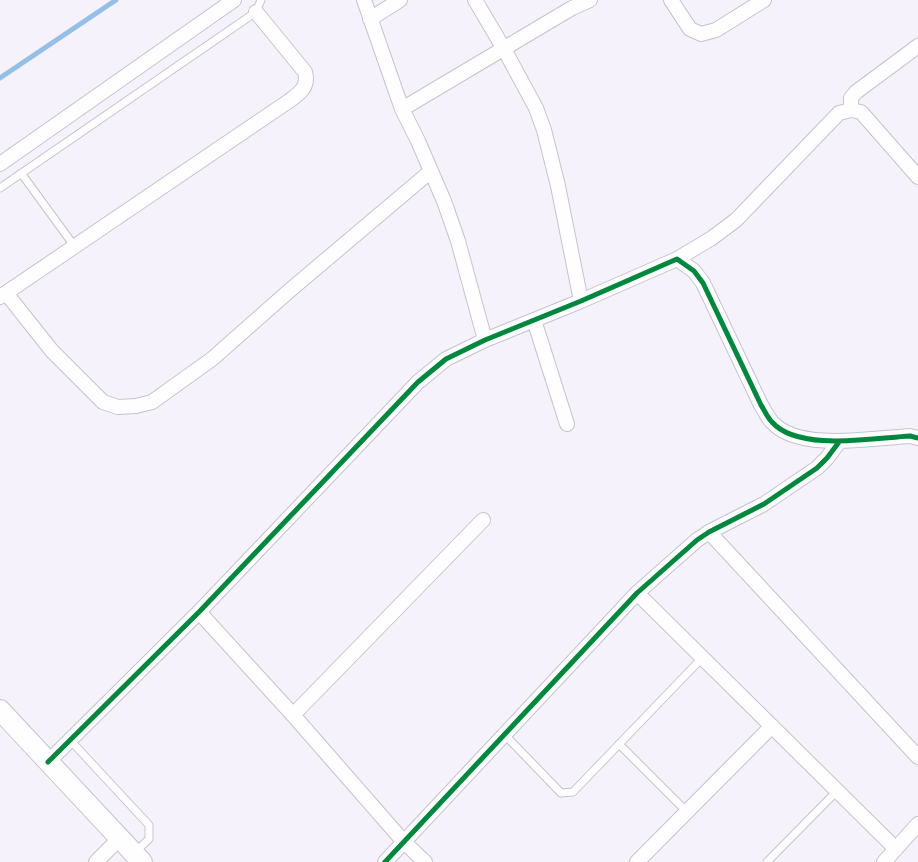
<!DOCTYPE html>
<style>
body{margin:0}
canvas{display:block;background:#f5f2fc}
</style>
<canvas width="918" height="862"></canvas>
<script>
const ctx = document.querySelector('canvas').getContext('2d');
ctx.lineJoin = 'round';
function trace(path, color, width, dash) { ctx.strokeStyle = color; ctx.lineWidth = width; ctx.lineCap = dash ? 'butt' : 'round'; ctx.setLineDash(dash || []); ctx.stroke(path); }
const stream = new Path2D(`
 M 0,78 L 116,0`);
const lane = new Path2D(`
 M 21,173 L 75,247
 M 0,188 L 256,12 L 261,0
 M 504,734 L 561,793 L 573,792 L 703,657
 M 70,740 L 149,825 L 149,839 L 134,853
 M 619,744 L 687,812
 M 767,862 L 837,791`);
const street = new Path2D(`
 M 364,0 L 402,109 L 418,141 L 444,201 L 458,241 L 485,340
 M 475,0 L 504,49 L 536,108 L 544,130 L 558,186 L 581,301
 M 671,0 L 690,29 L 701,34 L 716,30 L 764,0
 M 370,19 L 400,0
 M 402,109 L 572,8 L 590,0
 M 851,110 L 851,98 L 856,92 L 918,46
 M 0,164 L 234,0
 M 677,259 L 712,238 L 736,220 L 839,113 L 851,110 L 861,112 L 918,177
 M 6,293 L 52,351 L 103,402 L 118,407 L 136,406 L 152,402 L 212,359 L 289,291 L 431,171
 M 0,297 L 289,101 C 300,93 309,87 305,72 L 256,12
 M 534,320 L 567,424
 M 709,532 L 918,757
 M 637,593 L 896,849
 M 199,612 L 293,715 L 404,842 L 425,862
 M 293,715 L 483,520
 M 48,762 L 199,612 L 418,382 L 446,359 L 485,340 L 581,301 L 677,259 L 694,271 L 703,283 L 761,405 C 765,411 767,417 772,422 C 798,452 874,438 910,436 L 918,438
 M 96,862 L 120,838
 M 385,862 L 637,593 L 697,540 L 709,532 L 764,504 L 817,468 L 827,458 L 839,442
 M 637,862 L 772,726
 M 884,862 L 918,824`);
const secondary = new Path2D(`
 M 0,710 L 142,862`);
const cycleway = new Path2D(`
 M 48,762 L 199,612 L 418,382 L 446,359 L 485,340 L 581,301 L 677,259 L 694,271 L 703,283 L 761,405 C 765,411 767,417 772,422 C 798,452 874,438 910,436 L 918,438
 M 385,862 L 637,593 L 697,540 L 709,532 L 764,504 L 817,468 L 827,458 L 839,442`);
trace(stream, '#96bfe6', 5);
trace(lane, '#c6c4cb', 9);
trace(street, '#c6c4cb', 16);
trace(secondary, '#c6c4cb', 22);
trace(lane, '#fefdff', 7);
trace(street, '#fefdff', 14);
trace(secondary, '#fefdff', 20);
trace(cycleway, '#00873e', 5);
</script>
